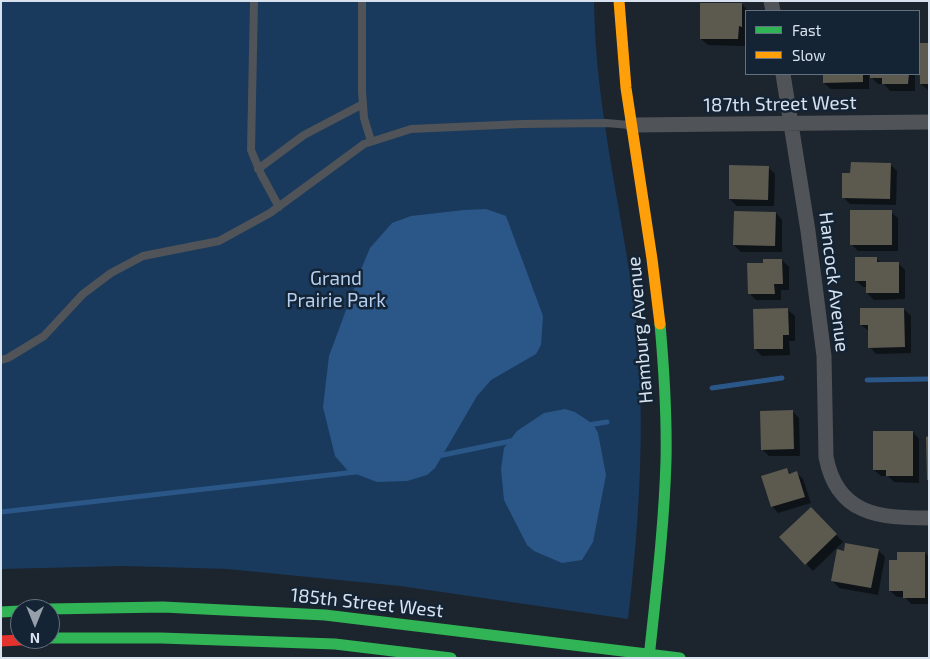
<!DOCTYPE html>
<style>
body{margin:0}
#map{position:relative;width:930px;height:659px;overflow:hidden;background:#1c242d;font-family:"Exo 2",sans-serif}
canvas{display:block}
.frame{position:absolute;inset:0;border:2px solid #d7e2ee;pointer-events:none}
.legend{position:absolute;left:745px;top:10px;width:175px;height:65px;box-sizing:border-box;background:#142435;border:1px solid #62707f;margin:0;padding:6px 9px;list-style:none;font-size:15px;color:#d7e2ee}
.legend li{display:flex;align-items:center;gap:10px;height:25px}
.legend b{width:25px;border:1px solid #62707f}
.north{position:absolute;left:10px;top:599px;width:50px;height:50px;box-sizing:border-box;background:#142435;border:1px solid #62707f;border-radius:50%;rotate:180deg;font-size:14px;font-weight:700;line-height:20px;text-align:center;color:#d7e2ee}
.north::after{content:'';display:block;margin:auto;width:18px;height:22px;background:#96a0aa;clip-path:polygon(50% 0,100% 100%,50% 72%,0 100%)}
</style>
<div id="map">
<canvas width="930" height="659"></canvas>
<div class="frame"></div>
<ul class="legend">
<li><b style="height:6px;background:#30b455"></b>Fast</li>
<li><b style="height:6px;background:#ff9f0a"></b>Slow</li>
</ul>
<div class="north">N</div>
</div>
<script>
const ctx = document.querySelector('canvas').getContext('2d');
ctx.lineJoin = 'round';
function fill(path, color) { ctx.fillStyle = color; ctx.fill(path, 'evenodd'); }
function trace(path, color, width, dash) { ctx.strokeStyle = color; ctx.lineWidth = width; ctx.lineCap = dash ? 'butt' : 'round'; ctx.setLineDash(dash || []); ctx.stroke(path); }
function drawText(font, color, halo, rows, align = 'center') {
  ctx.font = font + ' "Exo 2",sans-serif'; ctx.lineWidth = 5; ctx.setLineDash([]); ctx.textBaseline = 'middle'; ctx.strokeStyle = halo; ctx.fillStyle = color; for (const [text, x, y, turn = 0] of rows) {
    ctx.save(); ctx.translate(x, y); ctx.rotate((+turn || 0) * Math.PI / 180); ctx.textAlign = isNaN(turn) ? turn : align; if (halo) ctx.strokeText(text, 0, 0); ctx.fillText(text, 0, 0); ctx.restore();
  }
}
const green = new Path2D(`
 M 1,1 L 594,1 C 595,114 626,224 638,336 C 640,352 640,369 640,385 C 643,464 637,541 628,619 L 400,586 L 227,569 L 124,566 L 1,569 Z`);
const water = new Path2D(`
 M 486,209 L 506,216 L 543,316 L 541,345 L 536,354 L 491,380 L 477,396 L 435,468 L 427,475 L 407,481 L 377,482 L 348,471 L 335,456 L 323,407 L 329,356 L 362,267 L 370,248 L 392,223 L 411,216 L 464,210 Z
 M 565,409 L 575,412 L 593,424 L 598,433 L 606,475 L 593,542 L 582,560 L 562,563 L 534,551 L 527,545 L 504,500 L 501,469 L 504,448 L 517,431 L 544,413 Z`);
const shadow = new Path2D(`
 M 742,4 L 748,11 L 746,11 L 745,46 L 708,45 L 701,39 Z
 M 929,44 L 929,90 L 928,90 L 921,84 Z
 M 824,74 L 915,74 L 915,91 L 890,91 L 884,84 L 878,84 L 869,75 L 869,89 L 831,89 L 824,83 Z
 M 890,164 L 897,171 L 896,205 L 850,204 L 843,197 L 852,174 Z
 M 768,167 L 775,174 L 774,206 L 737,206 L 730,199 Z
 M 891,212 L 898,218 L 898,251 L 858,251 L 851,244 Z
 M 776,213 L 782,220 L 782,252 L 741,252 L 734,245 Z
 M 876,258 L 881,263 L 898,263 L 905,270 L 905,299 L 874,300 L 867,293 L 867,287 L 863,287 L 856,281 Z
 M 782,260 L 789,267 L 789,290 L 781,290 L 781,300 L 756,300 L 749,293 L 764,264 Z
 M 904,309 L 911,316 L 911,353 L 876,354 L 870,347 L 869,331 L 861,325 Z
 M 788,310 L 795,316 L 795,341 L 789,341 L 790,355 L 762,356 L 755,349 Z
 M 792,411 L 799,418 L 800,456 L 769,456 L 763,450 Z
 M 913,432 L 919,439 L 919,483 L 894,482 L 888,476 L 881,476 L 874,470 Z
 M 787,470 L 791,474 L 797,473 L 803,479 L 811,503 L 778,513 L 772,506 Z
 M 811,508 L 843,542 L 813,571 L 781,537 Z
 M 878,550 L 885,557 L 878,595 L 839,588 L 833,581 L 845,552 Z
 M 925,553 L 929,557 L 929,604 L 911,604 L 905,597 L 897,597 L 890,591 L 898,561 Z`);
const stream = new Path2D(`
 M 867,380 L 929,379
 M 712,388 L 782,378
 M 588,425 L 607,422
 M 438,456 L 516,440
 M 1,512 L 356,472`);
const building = new Path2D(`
 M 700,3 L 742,3 L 742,27 L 739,26 L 738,39 L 700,39 Z
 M 919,43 L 929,43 L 929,84 L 920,84 Z
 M 823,74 L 863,74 L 863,82 L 823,83 Z
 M 870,74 L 909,74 L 908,84 L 882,84 L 882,78 L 870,78 Z
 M 851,162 L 891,163 L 890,199 L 842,198 L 842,173 L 850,173 Z
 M 729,165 L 769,166 L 768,200 L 729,199 Z
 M 850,210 L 892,210 L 892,245 L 850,245 Z
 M 734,211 L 776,212 L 775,246 L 733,245 Z
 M 855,257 L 877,257 L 877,262 L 899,262 L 899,293 L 866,293 L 866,281 L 855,281 Z
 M 763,259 L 782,259 L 783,284 L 774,284 L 775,294 L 748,294 L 747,263 L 763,263 Z
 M 788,308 L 789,335 L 783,335 L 783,349 L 754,349 L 753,309 Z
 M 860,308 L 904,308 L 905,347 L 868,348 L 868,325 L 860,325 Z
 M 793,410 L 794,449 L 761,450 L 760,411 Z
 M 873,431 L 913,431 L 913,476 L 886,476 L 886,470 L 873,470 Z
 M 929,436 L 929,480 L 927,480 L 926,437 Z
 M 787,468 L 789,474 L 797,471 L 805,497 L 771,507 L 761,476 Z
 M 811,507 L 837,534 L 805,565 L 779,537 Z
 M 845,543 L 879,549 L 871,588 L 831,581 L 837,549 L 844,551 Z
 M 897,552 L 925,552 L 925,598 L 903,598 L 903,591 L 889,591 L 889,560 L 897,560 Z`);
const lane = new Path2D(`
 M 254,1 L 251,150 L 261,174 L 279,207
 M 362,1 L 362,91 L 364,118 L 371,141
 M 258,169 L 304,135 L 363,104
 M 1,360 L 8,358 L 44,336 L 83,294 L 111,273 L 143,256 L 219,241 L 270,213 L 364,144 L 411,129 L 522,124 L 606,123 L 630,125`);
const street = new Path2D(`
 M 771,1 L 773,11
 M 783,74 L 808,231 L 824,356 L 826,457 C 837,515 879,518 929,518
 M 632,125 L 929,122`);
const fast = new Path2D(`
 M 49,609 L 163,607 L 325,615 L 680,658
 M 1,612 L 20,611
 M 50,638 L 161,638 L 335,644 L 451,658
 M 649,658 C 656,592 664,527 666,461 C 667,415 664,369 660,324`);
const slow = new Path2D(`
 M 619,1 L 626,88 L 652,259 L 660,324`);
const jam = new Path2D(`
 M 1,641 L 39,639`);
const streetNames = [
 ["187th Street West",780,104,-1],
 ["Hancock Avenue",834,282,83],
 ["Hamburg Avenue",640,330,-95],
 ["185th Street West",367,603,6]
];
const parkNames = [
 ["Grand",336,279],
 ["Prairie Park",336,301]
];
fill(green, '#193a5d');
fill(water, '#2a5788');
fill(shadow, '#0007');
trace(stream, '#2a5788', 5);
fill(building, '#5c594f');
trace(lane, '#505357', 8);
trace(street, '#505357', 15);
trace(fast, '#30b455', 11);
trace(slow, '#ff9f0a', 11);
trace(jam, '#e5322d', 11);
drawText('19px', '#d7e2ee', '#142435', streetNames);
drawText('19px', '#b4cfef', '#142435', parkNames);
</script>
